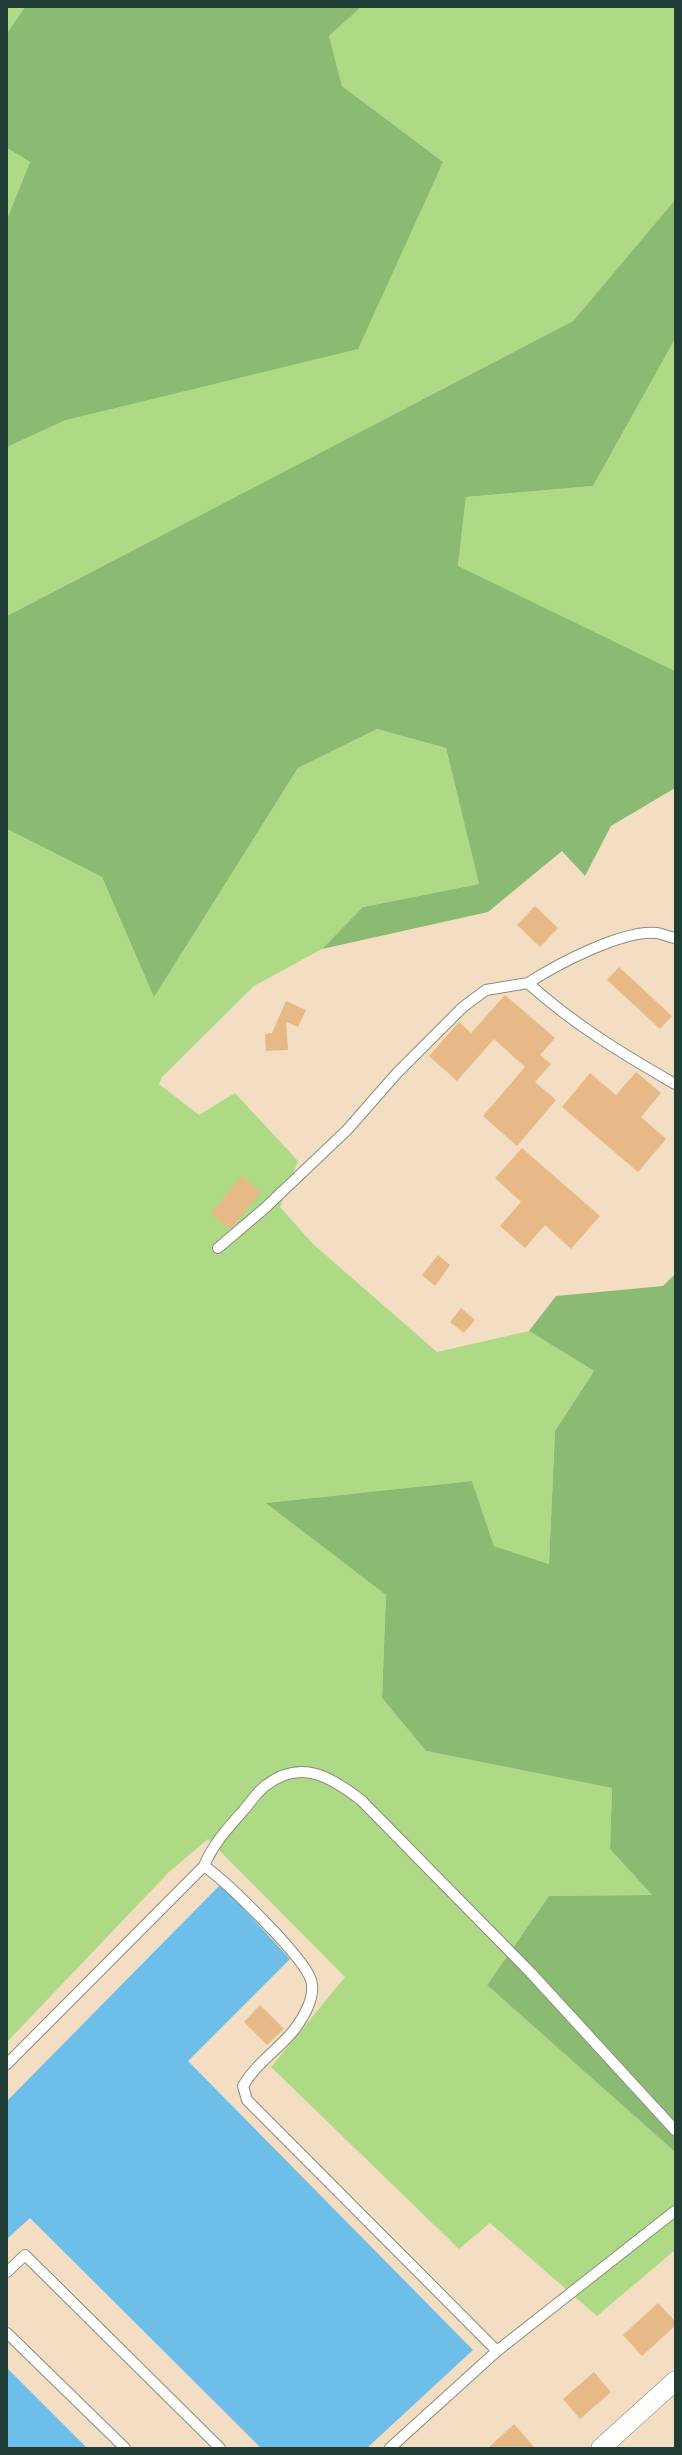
<!DOCTYPE html>
<style>
body{margin:0}
#map{position:relative;width:682px;height:2455px;overflow:hidden;background:#f3dec3;font-family:"IM FELL Double Pica",serif}
canvas{display:block}
.frame{position:absolute;inset:0;border:8px solid #1f3d34;pointer-events:none}
</style>
<div id="map">
<canvas width="682" height="2455"></canvas>
<div class="frame"></div>
</div>
<script>
const ctx = document.querySelector('canvas').getContext('2d');
ctx.lineJoin = 'round';
function fill(path, color) { ctx.fillStyle = color; ctx.fill(path, 'evenodd'); }
function trace(path, color, width, dash) { ctx.strokeStyle = color; ctx.lineWidth = width; ctx.lineCap = dash ? 'butt' : 'round'; ctx.setLineDash(dash || []); ctx.stroke(path); }
const green = new Path2D(`
 M 7,7 L 25,7 L 7,33 Z
 M 361,7 L 675,7 L 675,200 L 573,321 L 7,616 L 7,447 L 66,420 L 443,163 L 342,86 L 329,36 Z
 M 7,148 L 30,162 L 7,219 Z
 M 675,339 L 675,671 L 458,567 L 466,497 L 593,486 Z
 M 377,729 L 446,748 L 479,884 L 363,907 L 322,949 L 254,986 L 162,1077 L 159,1084 L 199,1115 L 235,1093 L 298,1161 L 280,1207 L 313,1244 L 437,1352 L 529,1331 L 594,1371 L 555,1431 L 549,1564 L 494,1546 L 472,1481 L 267,1503 L 386,1595 L 382,1698 L 426,1751 L 612,1788 L 610,1849 L 652,1895 L 549,1896 L 487,1985 L 675,2152 L 675,2250 L 597,2316 L 490,2223 L 459,2249 L 271,2067 L 345,1977 L 208,1839 L 169,1872 L 7,2042 L 7,829 L 102,877 L 154,996 L 298,768 Z`);
const forest = new Path2D(`
 M 25,7 L 361,7 L 329,36 L 342,86 L 443,162 L 358,349 L 66,420 L 7,447 L 7,219 L 30,162 L 7,148 L 7,33 Z
 M 675,200 L 675,339 L 593,486 L 466,497 L 458,566 L 675,671 L 675,788 L 611,826 L 585,876 L 562,851 L 488,912 L 322,949 L 363,907 L 479,884 L 446,748 L 377,729 L 298,768 L 154,997 L 102,877 L 7,829 L 7,616 L 573,321 Z
 M 675,1274 L 675,2152 L 487,1985 L 549,1896 L 652,1895 L 610,1849 L 612,1788 L 426,1751 L 382,1698 L 386,1595 L 266,1503 L 472,1481 L 494,1546 L 549,1564 L 555,1431 L 594,1371 L 529,1331 L 556,1296 L 663,1286 Z`);
const water = new Path2D(`
 M 221,1884 L 290,1959 L 188,2061 L 473,2350 L 367,2448 L 261,2448 L 30,2218 L 7,2239 L 7,2101 Z
 M 7,2368 L 87,2448 L 7,2448 Z`);
const building = new Path2D(`
 M 535,906 L 558,928 L 540,947 L 517,925 Z
 M 619,967 L 672,1016 L 660,1029 L 607,980 Z
 M 505,995 L 555,1038 L 540,1055 L 551,1064 L 535,1082 L 556,1100 L 517,1146 L 483,1116 L 525,1067 L 494,1039 L 457,1081 L 429,1056 L 459,1022 L 471,1033 Z
 M 286,1001 L 306,1010 L 298,1027 L 286,1022 L 288,1050 L 266,1051 L 265,1034 L 272,1033 Z
 M 636,1072 L 661,1093 L 641,1117 L 666,1139 L 638,1172 L 562,1107 L 590,1073 L 616,1095 Z
 M 522,1148 L 600,1216 L 571,1249 L 545,1225 L 525,1248 L 500,1226 L 521,1202 L 495,1178 Z
 M 241,1176 L 261,1192 L 230,1229 L 211,1214 Z
 M 438,1255 L 450,1265 L 435,1286 L 422,1275 Z
 M 461,1308 L 475,1320 L 464,1333 L 450,1322 Z
 M 260,2005 L 284,2029 L 267,2045 L 244,2022 Z
 M 658,2303 L 675,2321 L 675,2326 L 642,2356 L 623,2335 Z
 M 594,2372 L 611,2392 L 580,2419 L 563,2399 Z
 M 514,2424 L 535,2448 L 488,2448 Z`);
const service = new Path2D(`
 M 675,938 C 669,937 663,934 657,933 C 623,929 556,965 528,983 C 573,1024 623,1054 675,1084
 M 218,1248 L 265,1208 L 347,1130 L 397,1073 L 463,1007 L 486,990 L 528,983
 M 204,1866 C 226,1881 304,1957 311,1980 C 316,1996 304,2017 294,2030 C 278,2050 256,2063 243,2086 L 247,2100 L 497,2351
 M 7,2064 L 204,1866 C 213,1844 228,1828 243,1811 C 250,1803 257,1792 265,1786 C 301,1758 331,1777 361,1800 L 531,1973 L 675,2130
 M 7,2272 L 25,2255 L 220,2448
 M 7,2333 L 125,2448
 M 390,2448 L 497,2351 L 675,2211`);
const minor = new Path2D(`
 M 601,2448 L 675,2381`);
fill(green, '#afda85');
fill(forest, '#8bba72');
fill(water, '#6dbee9');
fill(building, '#e7b987');
trace(service, '#898e7c', 12);
trace(minor, '#898e7c', 20);
trace(service, '#fff', 10);
trace(minor, '#fff', 19);
</script>
